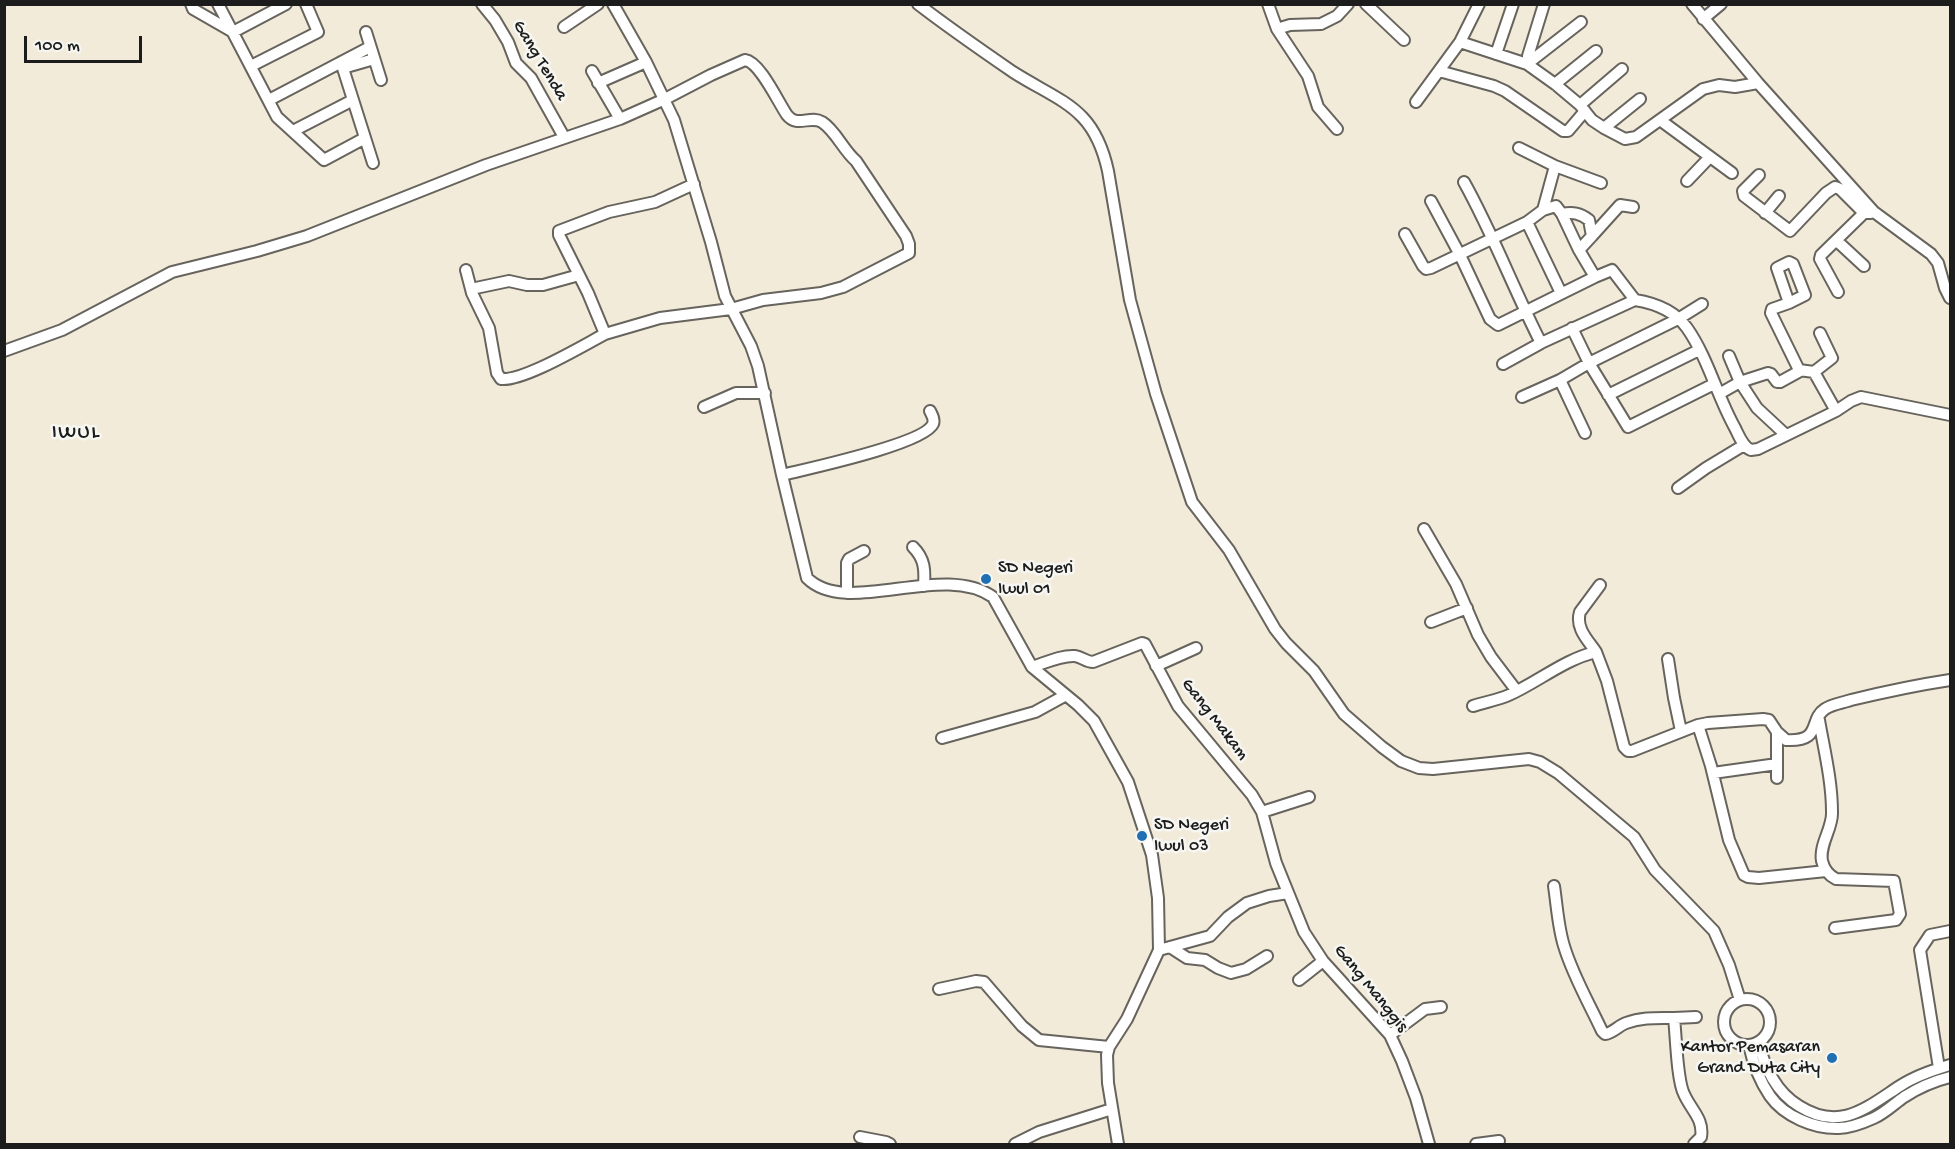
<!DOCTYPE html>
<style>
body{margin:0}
#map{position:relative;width:1955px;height:1149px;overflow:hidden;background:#f3ebda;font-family:"Gochi Hand",sans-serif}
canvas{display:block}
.frame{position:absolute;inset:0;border:6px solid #1c1c1c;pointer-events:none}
.scale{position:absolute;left:24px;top:36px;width:118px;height:27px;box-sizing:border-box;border:3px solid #1c1c1c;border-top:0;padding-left:8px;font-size:18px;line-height:21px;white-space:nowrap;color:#1c1c1c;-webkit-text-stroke:4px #f6f6f2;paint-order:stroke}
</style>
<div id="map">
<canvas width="1955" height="1149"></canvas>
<div class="frame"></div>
<div class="scale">100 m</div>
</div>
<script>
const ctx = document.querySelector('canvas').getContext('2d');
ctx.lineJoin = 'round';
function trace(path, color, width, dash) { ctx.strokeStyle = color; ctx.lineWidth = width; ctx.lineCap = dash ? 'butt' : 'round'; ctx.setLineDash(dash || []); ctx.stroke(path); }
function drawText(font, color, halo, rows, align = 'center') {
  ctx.font = font + ' "Gochi Hand",sans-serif'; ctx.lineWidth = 5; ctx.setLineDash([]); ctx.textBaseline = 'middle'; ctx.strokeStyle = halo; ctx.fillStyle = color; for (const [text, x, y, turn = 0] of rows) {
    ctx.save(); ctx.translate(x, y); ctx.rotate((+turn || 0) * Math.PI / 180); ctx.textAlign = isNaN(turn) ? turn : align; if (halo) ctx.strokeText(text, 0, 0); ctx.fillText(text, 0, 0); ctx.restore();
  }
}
const minor = new Path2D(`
 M 191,4 L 193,9 L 233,32 L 286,4
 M 218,4 L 277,117 L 324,160 L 365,138
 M 482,4 L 495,20 L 508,42 L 516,63 L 531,78 L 564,137
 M 613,4 L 646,62 L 674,120 L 711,242 L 725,296 L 751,346 L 758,366 L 782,475 L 807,578 C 847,618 942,561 993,597 L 1032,667 L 1078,705 L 1094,721 L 1128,782 L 1152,855 L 1158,898 L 1159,950 L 1127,1019 L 1109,1047 L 1107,1055 L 1108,1083 L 1118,1144
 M 918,4 C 949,28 981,50 1013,72 C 1062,103 1094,107 1108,171 L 1130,300 L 1156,394 L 1192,502 L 1229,550 L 1275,629 L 1286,643 L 1314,671 L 1344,714 L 1382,747 L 1401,761 L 1419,768 L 1433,769 L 1529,759 L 1540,762 L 1558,773 L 1634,837 L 1655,870 L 1714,931 L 1729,965 L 1740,1000
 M 1268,4 L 1277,29 L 1290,25 L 1321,24 L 1337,16 L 1348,4
 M 1366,4 L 1404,40
 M 1692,4 L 1758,83 L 1874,212 L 1931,254 L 1938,263 L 1945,288 L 1950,298
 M 1703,19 L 1721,4
 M 564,27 L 598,4
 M 1277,29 L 1308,76 L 1318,107 L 1337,129
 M 366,32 L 381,80
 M 1460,42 L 1527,64 L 1555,84 L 1580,105 L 1592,120 L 1604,128 L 1625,139 L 1636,137 L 1703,89 L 1719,85 L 1735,87 L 1758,83
 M 1496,54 L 1513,4
 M 341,62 L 373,163
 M 1528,63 L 1528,56 L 1544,4
 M 1527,64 L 1581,22
 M 251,66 L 318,32 L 306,4
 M 343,68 L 374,59
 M 592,71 L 620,119
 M 1439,71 L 1494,86 L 1505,91 L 1563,131 L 1568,131 L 1585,111
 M 598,83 L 646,62
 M 1555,84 L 1596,51
 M 269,100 L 370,47
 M 1416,102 L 1460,42 L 1479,4
 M 1580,105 L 1622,69
 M 1660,120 L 1732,173
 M 1604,128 L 1640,99
 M 293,131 L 353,100
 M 1519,148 L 1555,166 L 1601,183
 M 1759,175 L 1743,191 L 1744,196 L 1790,231 L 1826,193 L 1835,187 L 1840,189 L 1864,213
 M 1687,181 L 1709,158
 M 1464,182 C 1493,234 1514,290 1541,343
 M 1431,201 L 1460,255 L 1490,319 L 1498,325 L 1595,277
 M 1543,210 L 1555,166
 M 1765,213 L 1779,196
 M 1562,214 C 1573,212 1580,213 1589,220 L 1592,236 L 1579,250
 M 1527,222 L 1561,293
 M 1405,234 L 1423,266 L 1426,269 L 1431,268 L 1527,222 L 1543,210 L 1556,206 L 1562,214 L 1579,250 L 1595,277 L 1612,270 L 1635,300 C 1654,303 1675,311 1687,328 C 1708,358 1717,396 1735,428 C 1739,436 1743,447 1751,450 L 1758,449 L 1836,411 L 1851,401 L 1861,397 L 1950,415
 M 1592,236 L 1620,205 L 1633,207
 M 1837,241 L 1864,266
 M 1789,262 L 1793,264 L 1805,295 L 1789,303 L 1777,268 Z
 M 466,270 L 472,293 L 489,328 L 497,373 L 501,379 C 524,381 582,346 605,334
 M 471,289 L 509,281 L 527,285 L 543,285 L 579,275
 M 1838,292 L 1820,259 L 1821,255 L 1864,213 L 1871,213
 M 1789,303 L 1772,309 L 1771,313 L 1799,370 L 1814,372 L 1836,411
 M 1572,328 L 1589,363 L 1628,427 L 1714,384
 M 4,351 L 62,330 L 172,272 L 257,251 L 307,236 L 486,165 L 620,119 L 665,99 L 711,75 L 745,60 C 760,62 778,102 787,115 C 797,128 810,115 822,122 C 836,131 843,150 856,161 L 906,236 L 909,244 L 909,253 L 843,287 L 821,293 L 763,300 L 731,309 L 660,318 L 605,334 L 588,293 L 559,235 L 559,231 L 609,212 L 655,202 L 694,184
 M 1729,356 L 1740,382 L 1768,373 L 1771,374 L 1777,382 L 1780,382 L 1800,371
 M 1503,364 L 1541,343 L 1635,300
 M 1814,372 L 1832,358 L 1820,333
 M 1560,380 L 1585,433
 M 1719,394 L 1740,382 L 1757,408 L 1786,435
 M 1608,395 L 1699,350
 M 1522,397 L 1560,380 L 1589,363 L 1678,319 L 1702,304
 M 704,407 L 736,393 L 765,393
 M 782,475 C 806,469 924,444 933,424 C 935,419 932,415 930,411
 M 1678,488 L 1706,468 L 1744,445
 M 1424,529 L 1456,584 L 1478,635 L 1491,657 L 1516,690
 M 913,547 C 925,559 925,570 924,586
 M 847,593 L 847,563 L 849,559 L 864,551
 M 1431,622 L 1467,608
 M 1596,652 C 1588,640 1575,628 1580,612 L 1600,585
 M 1668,659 L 1674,698 L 1681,731
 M 1156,666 L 1196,648
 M 1032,667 C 1045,663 1061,655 1075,656 C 1082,657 1086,662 1093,662 L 1142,643 L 1145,644 L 1178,706 L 1252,795 L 1262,812 L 1276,863 L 1304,932 L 1323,961 L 1390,1035 L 1402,1061 L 1416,1098 L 1429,1144
 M 1473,706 C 1485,702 1498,700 1509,695 C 1538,682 1565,659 1596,652 L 1607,681 L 1624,747 L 1628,751 L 1632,751 L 1698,725 L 1708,723 L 1763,719 L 1769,720 L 1777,732 L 1786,740 C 1823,742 1808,720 1825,709 C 1832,704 1843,703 1851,700 C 1884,692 1917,685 1950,680
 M 1819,720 C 1824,749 1832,781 1832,812 C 1833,828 1819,844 1822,861 C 1824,869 1828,875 1836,879 L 1894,881 L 1900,914 L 1896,920 L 1835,928
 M 1698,725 L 1711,766 L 1729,840 L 1744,875 L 1748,877 L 1759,878 L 1826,871
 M 1777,732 L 1777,778
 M 942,738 L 1035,712 L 1066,695
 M 1713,773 L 1777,764
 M 1262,812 L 1309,797
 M 1554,886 C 1557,906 1558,927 1564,946 C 1573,976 1589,1003 1602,1031 L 1605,1034 C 1613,1033 1618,1026 1626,1023 C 1642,1017 1657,1018 1674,1018 C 1676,1035 1677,1081 1684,1094 C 1691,1110 1704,1119 1701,1137 L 1694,1144
 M 1170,947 L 1187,958 L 1205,960 L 1218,968 L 1231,973 L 1246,969 L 1267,956
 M 1159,950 L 1210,936 L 1228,917 L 1247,903 L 1269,896 L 1288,893
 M 1299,980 L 1323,961
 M 939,989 L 976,981 L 984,982 L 1022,1026 L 1039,1040 L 1109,1047
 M1724 1022a23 23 0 1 1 46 0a23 23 0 1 1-46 0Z
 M 1674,1018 L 1696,1017
 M 1390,1035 L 1425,1009 L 1441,1007
 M 1758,1042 C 1765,1068 1776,1092 1799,1106 C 1840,1132 1866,1108 1900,1086 C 1915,1076 1933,1070 1950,1065
 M 1749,1045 C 1753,1063 1759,1080 1770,1096 C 1784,1116 1814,1129 1839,1128 C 1851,1128 1863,1123 1874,1118 C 1885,1113 1894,1104 1904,1097 C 1918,1088 1934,1081 1950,1077
 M 1939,1068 L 1920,950 L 1930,935 L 1950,931
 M 860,1137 L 886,1142 L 890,1144
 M 1015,1144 L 1039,1132 L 1112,1109
 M 1476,1144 L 1499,1141`);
const markers = [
 [986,579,6,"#1f6fb2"],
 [1142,836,6,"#1f6fb2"],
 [1832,1058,6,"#1f6fb2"]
];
const streetNames = [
 ["Gang Tenda",539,61,59],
 ["Gang Makam",1214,720,52],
 ["Gang Manggis",1370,989,51]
];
const poiNames = [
 ["SD Negeri",998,569],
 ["Iwul 01",998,590],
 ["SD Negeri",1154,826],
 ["Iwul 03",1154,847],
 ["Kantor Pemasaran",1820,1048,"right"],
 ["Grand Duta City",1820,1069,"right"]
];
const quarterNames = [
 ["IWUL",76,434]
];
trace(minor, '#67645e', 14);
trace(minor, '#fff', 10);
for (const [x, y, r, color] of markers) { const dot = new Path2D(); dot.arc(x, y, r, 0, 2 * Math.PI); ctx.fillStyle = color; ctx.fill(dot); trace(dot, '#f6f6f2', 2); }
drawText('18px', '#1c1c1c', '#f6f6f2', streetNames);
drawText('18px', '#1c1c1c', '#f6f6f2', poiNames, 'left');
ctx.letterSpacing = '1.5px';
drawText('21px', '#1c1c1c', '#f6f6f2', quarterNames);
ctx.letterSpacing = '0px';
</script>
